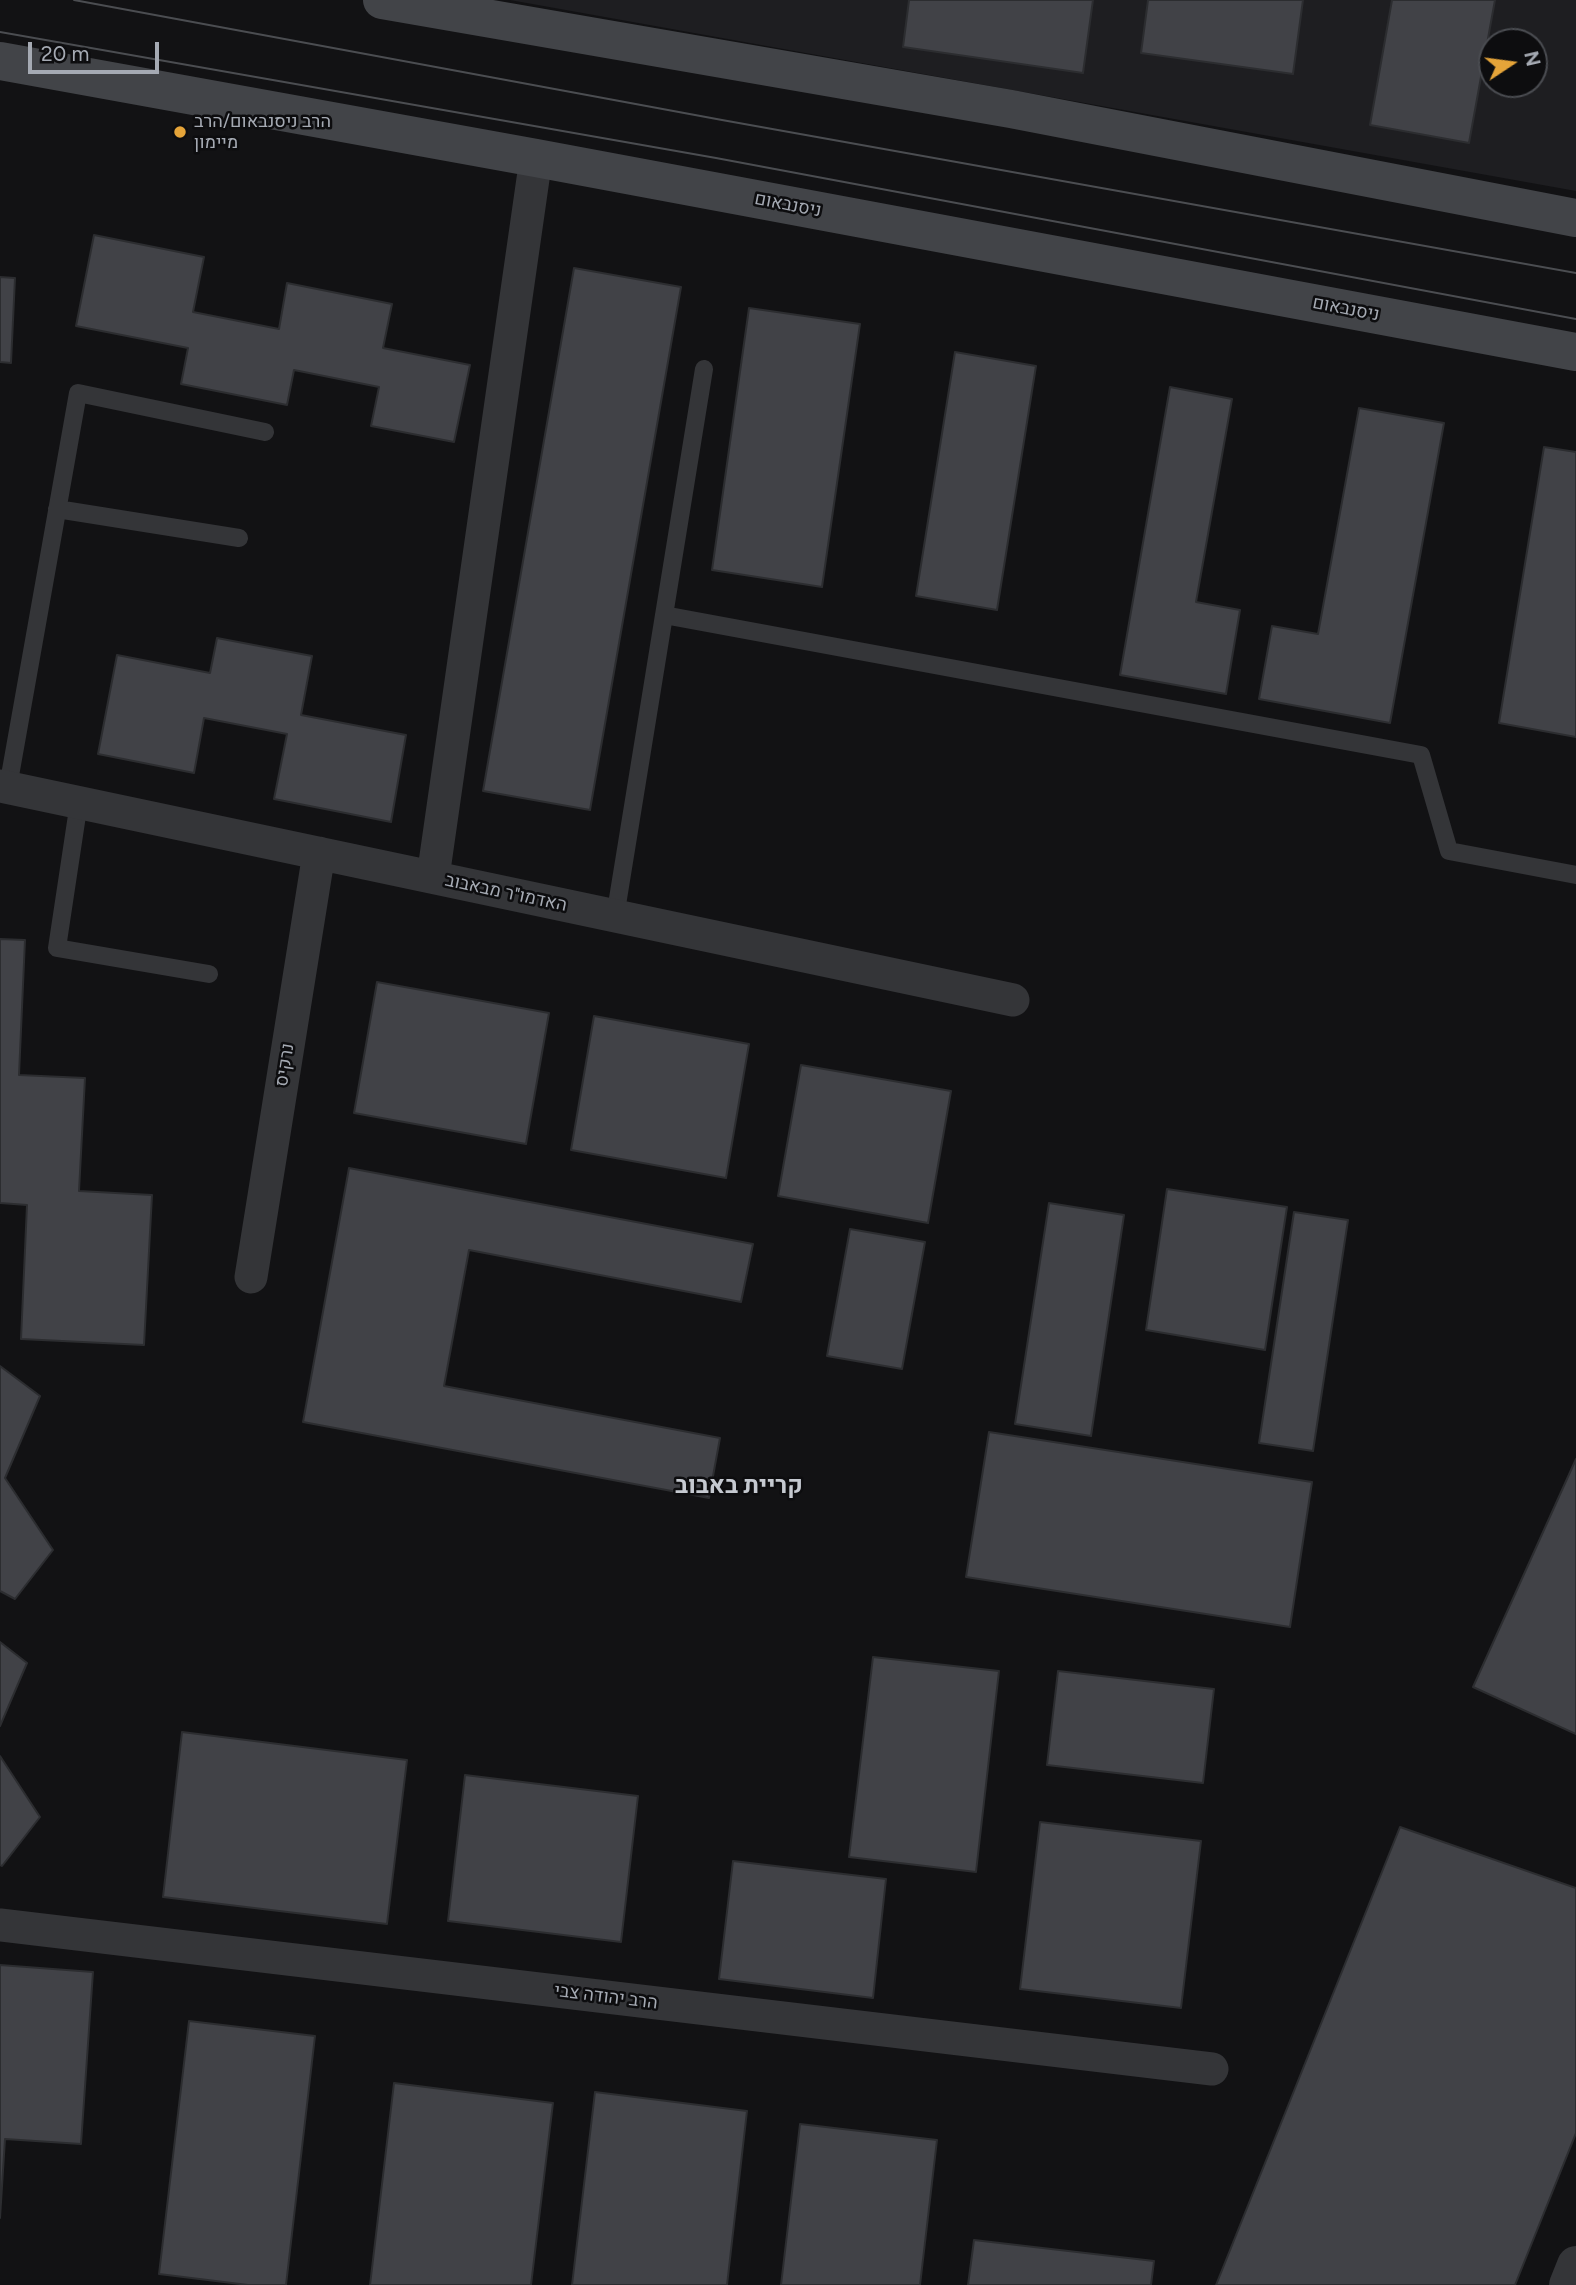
<!DOCTYPE html>
<meta charset="utf-8">
<style>
body{margin:0}
#map{position:relative;width:1576px;height:2285px;overflow:hidden;background:#121214;font-family:Figtree,sans-serif}
canvas{display:block}
.north{position:absolute;left:1478px;top:28px;width:70px;height:70px;box-sizing:border-box;background:#0d0d0f;border:2px solid #4a4c51;border-radius:50%;rotate:77deg;font-size:19px;font-weight:700;line-height:28px;text-align:center;color:#a5aab3}
.north::after{content:'';display:block;margin:auto;width:24px;height:32px;background:#e5a439;clip-path:polygon(50% 0,100% 100%,50% 72%,0 100%)}
.scale{position:absolute;left:28px;top:42px;width:131px;height:32px;box-sizing:border-box;border:4px solid #a5aab3;border-top:0;padding-left:9px;font-size:21px;line-height:24px;white-space:nowrap;color:#a5aab3;-webkit-text-stroke:5px #0d0d0f;paint-order:stroke}
</style>
<div id="map">
<canvas width="1576" height="2285"></canvas>
<div class="north">N</div>
<div class="scale">20 m</div>
</div>
<script>
const ctx = document.querySelector('canvas').getContext('2d');
ctx.lineJoin = 'round';
function fill(path, color) { ctx.fillStyle = color; ctx.fill(path, 'evenodd'); }
function trace(path, color, width, dash) { ctx.strokeStyle = color; ctx.lineWidth = width; ctx.lineCap = dash ? 'butt' : 'round'; ctx.setLineDash(dash || []); ctx.stroke(path); }
function drawText(font, color, halo, rows, align = 'center') {
  ctx.font = font + ' Figtree,Heebo,sans-serif'; ctx.lineWidth = 5; ctx.setLineDash([]); ctx.textBaseline = 'middle'; ctx.strokeStyle = halo; ctx.fillStyle = color; for (const [text, x, y, turn = 0] of rows) {
    ctx.save(); ctx.translate(x, y); ctx.rotate((+turn || 0) * Math.PI / 180); ctx.textAlign = isNaN(turn) ? turn : align; if (halo) ctx.strokeText(text, 0, 0); ctx.fillText(text, 0, 0); ctx.restore();
  }
}
const built = new Path2D(`
 M 510,0 L 1576,0 L 1576,191 ZM 1492,42 L 1534,42 L 1534,84 L 1492,84 Z`);
const building = new Path2D(`
 M 909,0 L 1093,0 L 1083,73 L 903,47 Z
 M 1148,0 L 1303,0 L 1293,74 L 1141,53 Z
 M 1392,0 L 1495,0 L 1469,143 L 1370,125 Z
 M 94,235 L 204,257 L 193,312 L 279,329 L 287,283 L 392,304 L 383,348 L 470,365 L 454,442 L 371,426 L 379,387 L 294,370 L 287,405 L 181,384 L 188,348 L 76,326 Z
 M 574,268 L 681,287 L 590,810 L 483,791 Z
 M 0,277 L 15,278 L 11,363 L 0,362 Z
 M 749,308 L 860,324 L 822,587 L 712,570 Z
 M 955,352 L 1036,366 L 997,610 L 916,596 Z
 M 1170,387 L 1232,399 L 1196,602 L 1240,610 L 1226,694 L 1120,675 Z
 M 1359,408 L 1444,423 L 1390,723 L 1259,699 L 1272,626 L 1318,634 Z
 M 1544,447 L 1576,452 L 1576,737 L 1499,723 Z
 M 217,638 L 312,656 L 301,715 L 406,735 L 391,822 L 274,799 L 287,734 L 204,718 L 194,773 L 98,754 L 117,655 L 210,673 Z
 M 0,939 L 25,940 L 19,1075 L 85,1078 L 79,1191 L 152,1195 L 144,1345 L 21,1339 L 27,1205 L 0,1203 Z
 M 377,982 L 549,1013 L 526,1144 L 354,1113 Z
 M 594,1016 L 749,1044 L 726,1178 L 571,1150 Z
 M 801,1065 L 951,1091 L 928,1223 L 778,1196 Z
 M 349,1168 L 753,1244 L 741,1302 L 469,1250 L 444,1386 L 720,1438 L 709,1498 L 303,1422 Z
 M 1167,1189 L 1287,1207 L 1265,1350 L 1146,1330 Z
 M 1049,1203 L 1124,1215 L 1091,1436 L 1015,1424 Z
 M 1294,1212 L 1348,1220 L 1313,1451 L 1259,1443 Z
 M 850,1229 L 925,1242 L 902,1369 L 827,1356 Z
 M 0,1366 L 40,1396 L 5,1478 L 53,1550 L 15,1599 L 0,1591 Z
 M 989,1432 L 1312,1482 L 1290,1627 L 966,1577 Z
 M 1576,1459 L 1576,1734 L 1473,1687 Z
 M 0,1642 L 27,1663 L 0,1726 Z
 M 873,1657 L 999,1671 L 976,1872 L 849,1857 Z
 M 1058,1671 L 1214,1689 L 1203,1783 L 1047,1765 Z
 M 182,1732 L 407,1760 L 387,1924 L 163,1897 Z
 M 0,1756 L 40,1817 L 2,1866 L 0,1865 Z
 M 465,1775 L 638,1796 L 621,1942 L 448,1921 Z
 M 1040,1822 L 1201,1841 L 1181,2008 L 1020,1989 Z
 M 1400,1827 L 1576,1888 L 1576,2133 L 1515,2285 L 1216,2285 Z
 M 733,1861 L 886,1879 L 873,1998 L 719,1979 Z
 M 0,1965 L 93,1972 L 81,2144 L 5,2139 L 0,2218 Z
 M 189,2021 L 315,2036 L 286,2285 L 248,2285 L 159,2274 Z
 M 394,2083 L 553,2103 L 531,2285 L 370,2285 Z
 M 595,2092 L 747,2111 L 727,2285 L 572,2285 Z
 M 800,2124 L 937,2140 L 920,2285 L 781,2285 Z
 M 974,2240 L 1154,2261 L 1151,2285 L 968,2285 Z`);
const service = new Path2D(`
 M 57,509 L 239,538
 M 664,615 L 1421,755 L 1449,851 L 1576,875
 M 8,787 L 78,393 L 265,432
 M 79,802 L 57,948 L 209,974
 M 615,917 L 704,369`);
const minor = new Path2D(`
 M 0,786 L 1013,1000
 M 433,877 L 536,158
 M 251,1277 L 319,853
 M 0,1925 L 1212,2069`);
const tertiary = new Path2D(`
 M 1568,2285 L 1576,2265`);
const secondary = new Path2D(`
 M 382,0 L 1011,109 L 1576,218
 M 0,61 L 536,158 L 1576,352`);
const tram = new Path2D(`
 M 74,0 L 722,120 L 1576,273
 M 0,32 L 716,158 L 1576,319`);
const markers = [
 [180,132,7,"#e5a439"]
];
const poiNames = [
 ["הרב ניסנבאום/הרב",194,122],
 ["מיימון",194,143]
];
const streetNames = [
 ["ניסנבאום",788,205,11],
 ["ניסנבאום",1346,309,11],
 ["האדמו\"ר מבאבוב",506,893,12],
 ["נרקיס",285,1065,-81],
 ["הרב יהודה צבי",606,1997,7]
];
const districtNames = [
 ["קריית באבוב",739,1486]
];
fill(built, '#1e1e21');
fill(building, '#414247');
trace(building, '#2c2d30', 2);
trace(service, '#343538', 18);
trace(minor, '#343538', 33);
trace(tertiary, '#343538', 38);
trace(secondary, '#424448', 38);
trace(tram, '#4b4d51', 2);
for (const [x, y, r, color] of markers) { const dot = new Path2D(); dot.arc(x, y, r, 0, 2 * Math.PI); ctx.fillStyle = color; ctx.fill(dot); trace(dot, '#0d0d0f', 2.5); }
drawText('18px', '#a5aab3', '#0d0d0f', poiNames, 'left');
drawText('18px', '#a5aab3', '#0d0d0f', streetNames);
drawText('bold 24px', '#c5c9d0', '#0d0d0f', districtNames);
</script>
